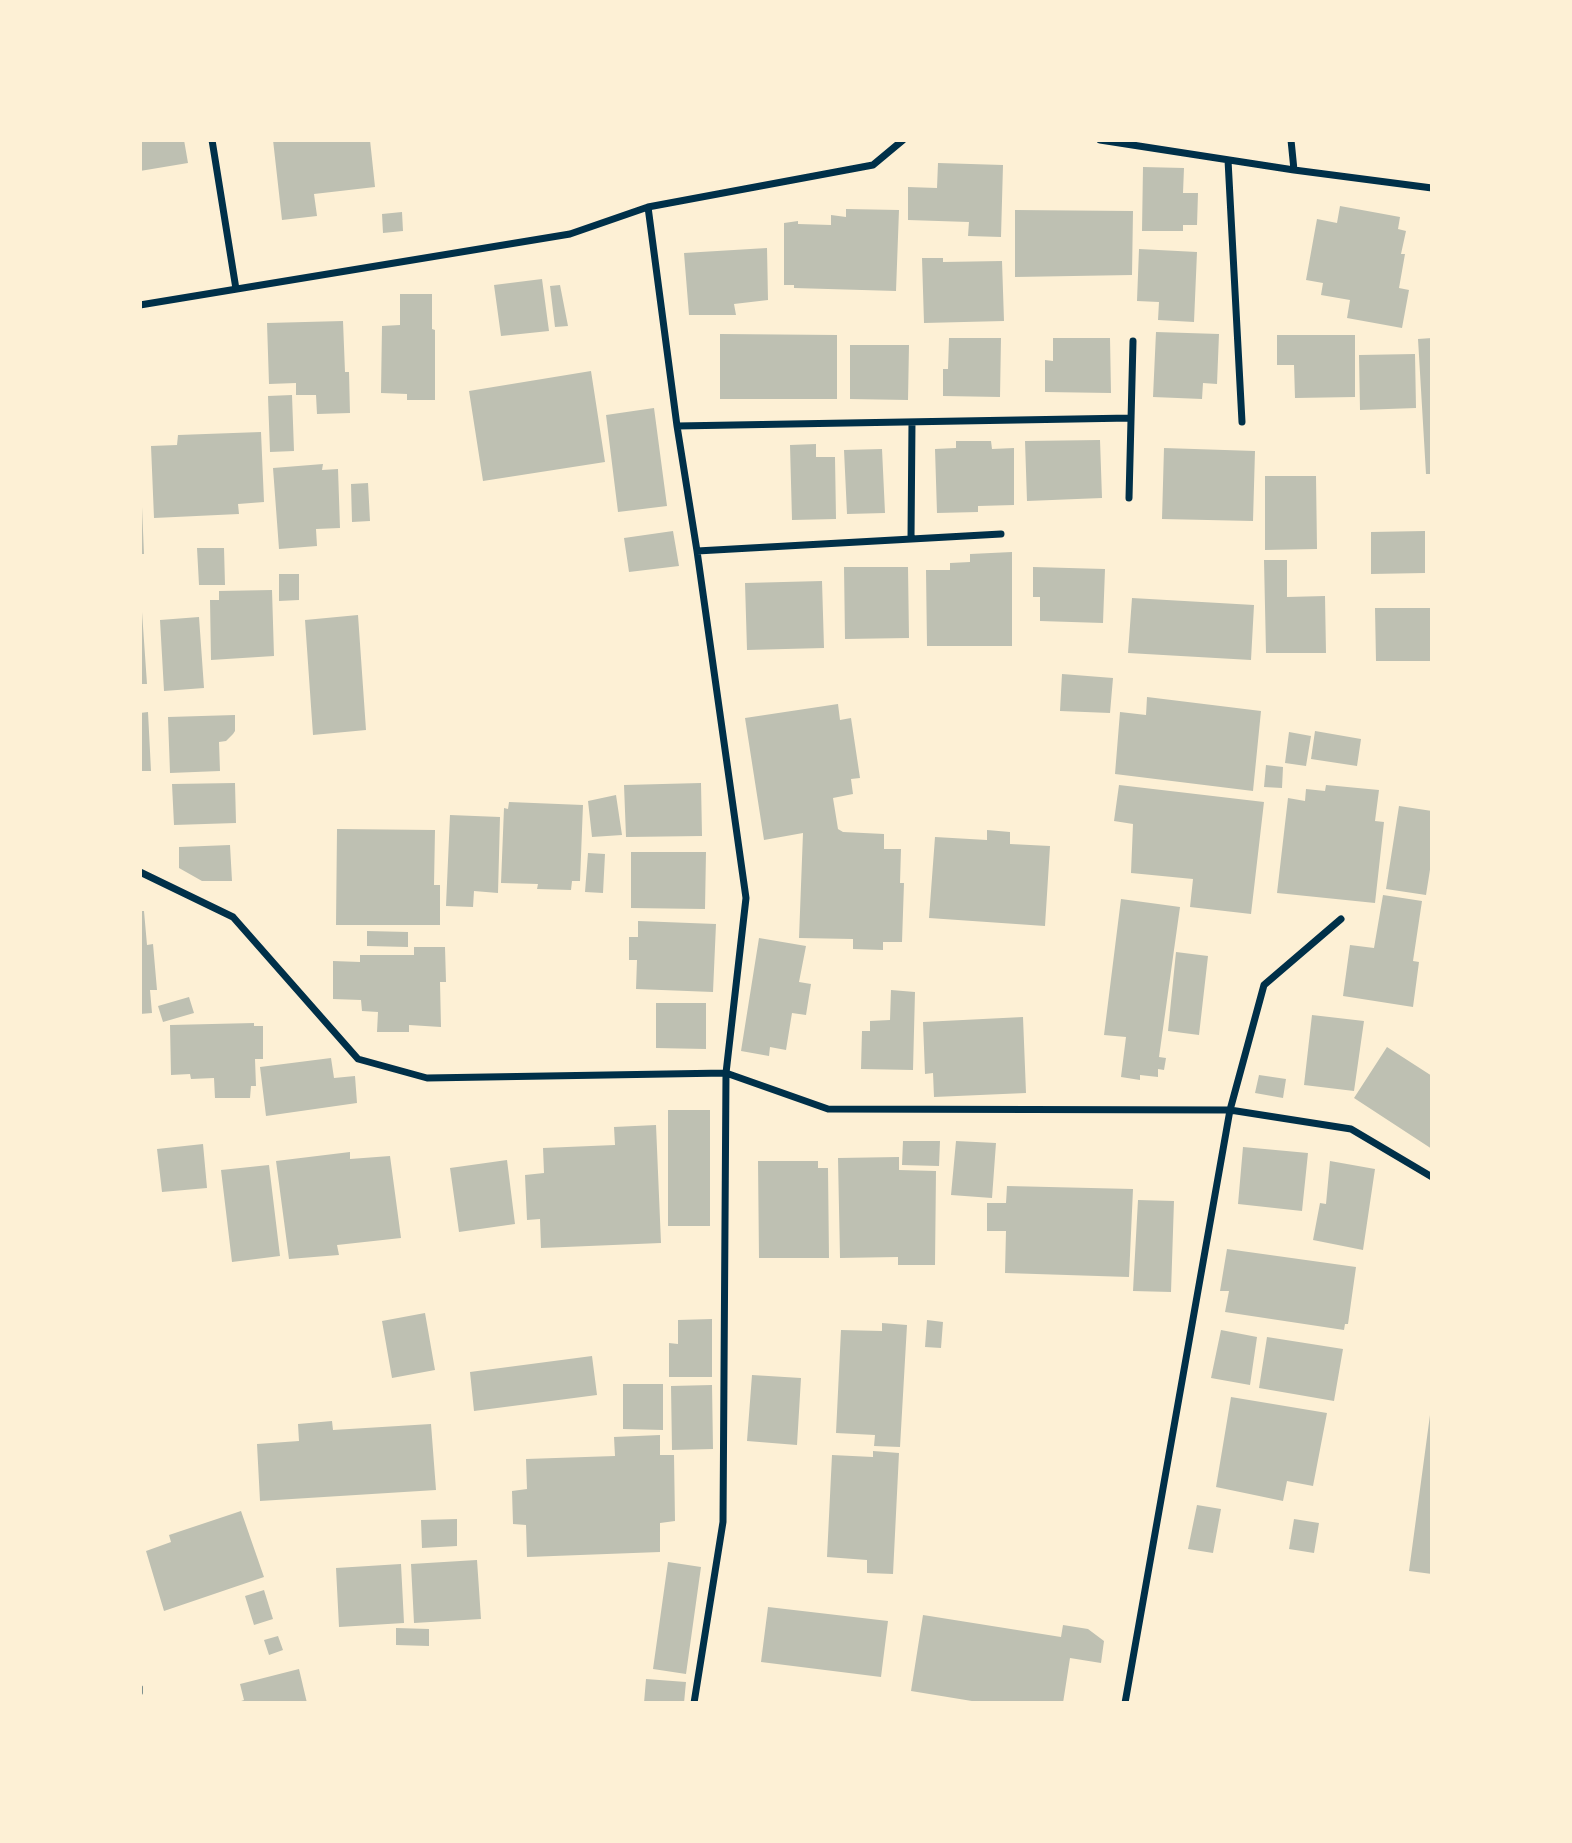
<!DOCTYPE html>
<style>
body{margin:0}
#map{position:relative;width:1572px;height:1843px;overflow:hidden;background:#fdf0d5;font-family:"Fira Sans",sans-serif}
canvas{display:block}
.frame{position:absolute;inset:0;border:142px solid #fdf0d5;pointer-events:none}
</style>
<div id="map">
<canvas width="1572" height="1843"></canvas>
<div class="frame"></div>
</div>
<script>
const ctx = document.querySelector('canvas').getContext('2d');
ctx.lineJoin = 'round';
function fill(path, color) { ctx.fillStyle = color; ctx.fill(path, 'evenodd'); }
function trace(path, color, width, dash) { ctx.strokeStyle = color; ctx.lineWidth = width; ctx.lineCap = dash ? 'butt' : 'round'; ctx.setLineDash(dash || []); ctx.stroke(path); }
const building = new Path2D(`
 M 140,140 L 184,140 L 188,163 L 140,171 Z
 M 273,140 L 370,140 L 375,187 L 314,194 L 317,216 L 282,220 Z
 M 938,163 L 1003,165 L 1001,237 L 968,236 L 969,222 L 908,220 L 908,187 L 937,188 Z
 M 1143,167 L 1184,168 L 1183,193 L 1198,193 L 1197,225 L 1183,225 L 1183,231 L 1142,231 Z
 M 1340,206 L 1400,217 L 1398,229 L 1406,231 L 1401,254 L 1405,254 L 1399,288 L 1409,290 L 1402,328 L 1347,318 L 1350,300 L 1321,295 L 1323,283 L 1306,280 L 1317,219 L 1337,223 Z
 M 846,209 L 899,210 L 896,291 L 794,288 L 794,285 L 784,285 L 784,223 L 798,221 L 798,224 L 831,225 L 831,215 L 846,217 Z
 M 1015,210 L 1133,211 L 1132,275 L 1015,277 Z
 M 402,212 L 403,231 L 383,233 L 382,214 Z
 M 767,248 L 768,300 L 734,304 L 736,315 L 689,315 L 684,253 Z
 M 1139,249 L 1197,252 L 1194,322 L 1158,320 L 1159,302 L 1137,301 Z
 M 922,258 L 943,258 L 943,262 L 1002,261 L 1004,321 L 924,323 Z
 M 542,279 L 549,331 L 501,336 L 494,285 Z
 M 560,285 L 568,326 L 555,327 L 550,286 Z
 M 400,294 L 432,294 L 432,329 L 435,330 L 435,400 L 407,400 L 407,394 L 381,393 L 382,326 L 400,325 Z
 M 343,321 L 345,372 L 349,372 L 350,413 L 317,414 L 316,395 L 296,395 L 296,383 L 269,384 L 267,323 Z
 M 1156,332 L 1219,334 L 1217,384 L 1203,383 L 1202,399 L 1153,397 Z
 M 720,334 L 837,335 L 837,399 L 720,399 Z
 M 1277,335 L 1355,335 L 1355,397 L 1295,398 L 1294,365 L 1277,365 Z
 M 949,338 L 1001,338 L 1000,397 L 943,396 L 943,369 L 948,369 Z
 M 1053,338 L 1110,338 L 1111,393 L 1045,392 L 1045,360 L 1053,361 Z
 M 1432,338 L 1432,474 L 1426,474 L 1418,339 Z
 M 850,345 L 909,345 L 908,400 L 850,399 Z
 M 1415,354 L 1416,408 L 1360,410 L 1359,355 Z
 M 591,371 L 605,462 L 483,481 L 469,391 Z
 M 292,395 L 294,451 L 270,452 L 268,396 Z
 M 654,408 L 667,506 L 618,512 L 606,415 Z
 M 261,432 L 264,502 L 238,504 L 239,514 L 154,518 L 151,446 L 177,445 L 178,435 Z
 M 1100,440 L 1102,498 L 1027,501 L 1025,441 Z
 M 956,441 L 991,441 L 992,449 L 1014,448 L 1014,505 L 978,506 L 978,512 L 937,513 L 935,449 L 956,448 Z
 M 816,444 L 816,457 L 835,457 L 836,519 L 792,520 L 790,445 Z
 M 1164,448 L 1255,451 L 1253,521 L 1162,519 Z
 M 882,449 L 885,513 L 847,514 L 844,450 Z
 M 323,464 L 322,470 L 338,469 L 340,528 L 316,529 L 317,546 L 279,549 L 273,468 Z
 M 1265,476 L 1316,476 L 1317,549 L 1265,550 Z
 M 368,483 L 370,521 L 352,522 L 351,484 Z
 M 140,507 L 142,507 L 144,554 L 140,554 Z
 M 673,531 L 679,566 L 629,572 L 624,538 Z
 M 1425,531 L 1425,573 L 1371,574 L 1371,532 Z
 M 197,548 L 224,548 L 225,585 L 199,585 Z
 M 1012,552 L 1012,646 L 927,646 L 926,570 L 950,570 L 950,563 L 970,562 L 970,554 Z
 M 1264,560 L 1287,560 L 1287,597 L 1325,596 L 1326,653 L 1266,653 Z
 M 844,567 L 908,567 L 909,638 L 845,639 Z
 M 1033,567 L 1105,569 L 1103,623 L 1040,621 L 1040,597 L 1033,597 Z
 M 279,574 L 299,574 L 299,600 L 279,601 Z
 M 822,581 L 824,648 L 747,650 L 745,583 Z
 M 272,590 L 274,656 L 211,660 L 210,600 L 219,600 L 219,591 Z
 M 1132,598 L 1254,605 L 1251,660 L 1128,653 Z
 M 1375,608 L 1432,608 L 1432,661 L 1376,661 Z
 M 140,612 L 142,612 L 147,684 L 140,684 Z
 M 358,615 L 366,730 L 313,735 L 305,620 Z
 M 199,617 L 204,688 L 164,691 L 160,620 Z
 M 1062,674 L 1113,678 L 1110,713 L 1060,711 Z
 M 1147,697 L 1261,711 L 1253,791 L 1115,774 L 1120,712 L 1146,715 Z
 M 838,704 L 840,720 L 851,718 L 860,778 L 851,779 L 853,794 L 833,798 L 838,829 L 843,832 L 884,834 L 884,849 L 901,849 L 900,883 L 904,883 L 902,942 L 883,942 L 883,950 L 853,949 L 853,939 L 799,938 L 803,833 L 764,840 L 745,718 Z
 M 148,712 L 151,771 L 140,771 L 140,713 Z
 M 235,715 L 235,731 L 233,734 L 226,741 L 219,742 L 220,771 L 170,773 L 168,717 Z
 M 1315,731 L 1361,739 L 1357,766 L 1311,759 Z
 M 1289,732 L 1311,736 L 1306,766 L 1285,763 Z
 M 1266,765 L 1283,767 L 1282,788 L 1264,787 Z
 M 235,783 L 236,823 L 174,825 L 172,784 Z
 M 701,783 L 702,836 L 626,837 L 624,785 Z
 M 1119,785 L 1264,802 L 1251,914 L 1190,907 L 1193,879 L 1131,873 L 1133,824 L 1114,821 Z
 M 1326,785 L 1379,790 L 1375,821 L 1384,822 L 1375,903 L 1277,893 L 1288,798 L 1305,801 L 1306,789 L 1325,791 Z
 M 616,795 L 622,835 L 592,837 L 588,801 Z
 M 509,802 L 583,805 L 580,881 L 572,881 L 571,890 L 537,889 L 538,884 L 501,883 L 504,808 L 508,809 Z
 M 1399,806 L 1432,811 L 1432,857 L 1426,895 L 1386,889 Z
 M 450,815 L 500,817 L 498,893 L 474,891 L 473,907 L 446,906 Z
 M 337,829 L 435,830 L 434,885 L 440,885 L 440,925 L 336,925 Z
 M 987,830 L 1010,832 L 1010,844 L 1050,846 L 1045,926 L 929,918 L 935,837 L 987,840 Z
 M 230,845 L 232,881 L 202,881 L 179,868 L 179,847 Z
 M 631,852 L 706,852 L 705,909 L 631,908 Z
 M 588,853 L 605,854 L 603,893 L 585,892 Z
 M 1383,895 L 1422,901 L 1413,961 L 1419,962 L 1413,1007 L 1343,996 L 1350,945 L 1374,948 Z
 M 1121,899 L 1180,907 L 1159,1057 L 1166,1058 L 1164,1070 L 1158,1069 L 1158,1077 L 1140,1075 L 1140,1080 L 1121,1077 L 1126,1037 L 1104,1035 Z
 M 140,911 L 144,911 L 147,945 L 153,944 L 157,990 L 150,990 L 152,1013 L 140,1014 Z
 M 638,921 L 716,924 L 713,992 L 636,989 L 637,960 L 629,960 L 629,937 L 638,937 Z
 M 367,931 L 408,932 L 408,947 L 367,946 Z
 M 759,938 L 806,946 L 799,982 L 811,984 L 806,1015 L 792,1013 L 786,1050 L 770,1047 L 769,1056 L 741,1051 Z
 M 414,947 L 445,947 L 446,982 L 440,982 L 441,1027 L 409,1025 L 409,1032 L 377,1032 L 378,1012 L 362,1011 L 361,1000 L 333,999 L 333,961 L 360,962 L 360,955 L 414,955 Z
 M 1176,952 L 1208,956 L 1199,1035 L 1168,1031 Z
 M 891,990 L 915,992 L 913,1070 L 861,1069 L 862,1031 L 870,1031 L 870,1021 L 890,1020 Z
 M 189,997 L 194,1013 L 163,1022 L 158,1006 Z
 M 656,1003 L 706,1003 L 706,1049 L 656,1048 Z
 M 1312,1015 L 1364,1021 L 1354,1091 L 1304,1085 Z
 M 1023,1017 L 1026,1093 L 934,1097 L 933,1073 L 925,1074 L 923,1022 Z
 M 254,1023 L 254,1026 L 263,1026 L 263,1059 L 255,1059 L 256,1086 L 251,1086 L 250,1098 L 215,1098 L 214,1078 L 191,1079 L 190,1074 L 171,1075 L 170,1025 Z
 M 1387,1047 L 1432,1076 L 1432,1149 L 1354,1098 Z
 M 331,1058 L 334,1078 L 355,1076 L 357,1103 L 266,1116 L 260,1067 Z
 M 1259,1075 L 1286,1079 L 1283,1098 L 1255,1093 Z
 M 668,1110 L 710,1110 L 710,1226 L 668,1226 Z
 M 656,1125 L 661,1243 L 541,1248 L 540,1219 L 527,1220 L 525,1175 L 544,1173 L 543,1148 L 615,1145 L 614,1127 Z
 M 903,1141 L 940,1141 L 939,1166 L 902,1165 Z
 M 956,1141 L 996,1143 L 992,1198 L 951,1195 Z
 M 203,1144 L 207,1188 L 162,1192 L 157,1149 Z
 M 1243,1147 L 1308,1153 L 1302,1211 L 1238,1204 Z
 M 350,1152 L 350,1159 L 390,1156 L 401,1238 L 337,1245 L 339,1255 L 289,1259 L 276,1161 Z
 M 899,1157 L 899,1170 L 936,1171 L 935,1265 L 898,1265 L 898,1257 L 840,1258 L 838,1158 Z
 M 507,1160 L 515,1224 L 459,1232 L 450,1168 Z
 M 758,1161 L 818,1161 L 818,1168 L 828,1168 L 829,1258 L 759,1258 Z
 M 1330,1161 L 1375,1169 L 1363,1250 L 1313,1240 L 1320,1203 L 1326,1204 Z
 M 269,1165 L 280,1256 L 232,1262 L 221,1170 Z
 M 1007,1186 L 1133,1189 L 1129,1277 L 1005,1273 L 1006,1231 L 987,1231 L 987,1203 L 1006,1203 Z
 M 1138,1200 L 1174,1201 L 1171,1292 L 1133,1291 Z
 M 1227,1249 L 1356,1267 L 1348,1324 L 1345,1324 L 1344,1330 L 1225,1312 L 1229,1291 L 1220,1291 Z
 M 425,1313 L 435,1370 L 392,1378 L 382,1321 Z
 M 712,1319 L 712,1377 L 669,1377 L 669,1343 L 678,1344 L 678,1320 Z
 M 927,1320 L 943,1322 L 941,1348 L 925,1347 Z
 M 882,1323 L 907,1325 L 900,1447 L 874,1446 L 875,1435 L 836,1433 L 841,1330 L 882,1331 Z
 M 1221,1330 L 1257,1337 L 1250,1385 L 1211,1378 Z
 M 1267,1337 L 1343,1349 L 1334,1401 L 1259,1388 Z
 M 592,1356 L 597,1395 L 474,1411 L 470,1372 Z
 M 752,1375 L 801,1378 L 797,1445 L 747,1441 Z
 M 623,1384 L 663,1384 L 663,1430 L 623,1429 Z
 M 712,1385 L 713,1449 L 672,1450 L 671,1386 Z
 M 1231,1397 L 1327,1413 L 1313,1486 L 1287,1481 L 1283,1501 L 1216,1487 Z
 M 1430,1415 L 1432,1415 L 1432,1574 L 1409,1571 Z
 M 332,1421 L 333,1430 L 431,1424 L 436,1490 L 260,1501 L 257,1444 L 299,1441 L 298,1424 Z
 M 660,1435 L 660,1455 L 674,1455 L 675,1521 L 660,1523 L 660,1552 L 527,1557 L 526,1525 L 513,1524 L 512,1491 L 527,1489 L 526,1459 L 615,1456 L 614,1437 Z
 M 873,1451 L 899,1453 L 893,1574 L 867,1573 L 867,1560 L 827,1557 L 832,1455 L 873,1457 Z
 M 1197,1505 L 1221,1509 L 1213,1553 L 1188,1549 Z
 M 241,1511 L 264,1577 L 164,1611 L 146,1551 L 171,1542 L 169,1535 Z
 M 457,1519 L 457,1546 L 422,1548 L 421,1520 Z
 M 1294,1519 L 1319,1523 L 1314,1553 L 1289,1549 Z
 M 477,1560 L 481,1619 L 414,1623 L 411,1564 Z
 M 668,1562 L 701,1567 L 686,1674 L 653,1669 Z
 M 401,1564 L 404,1623 L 339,1627 L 336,1568 Z
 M 264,1590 L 273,1619 L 254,1625 L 245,1596 Z
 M 768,1607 L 888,1621 L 881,1677 L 761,1662 Z
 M 923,1615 L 1061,1637 L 1063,1625 L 1088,1629 L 1104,1641 L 1101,1663 L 1070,1658 L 1063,1703 L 984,1703 L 911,1691 Z
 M 396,1628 L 429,1629 L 429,1646 L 396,1645 Z
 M 278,1636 L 283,1650 L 269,1655 L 264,1640 Z
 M 299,1669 L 307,1703 L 235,1703 L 244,1700 L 240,1684 Z
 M 646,1679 L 686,1682 L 684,1703 L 644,1703 Z`);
const service = new Path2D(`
 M 140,1687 L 140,1693`);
const minor = new Path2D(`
 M 212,140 L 236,289
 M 1100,140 L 1294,170 L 1432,188
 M 1291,140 L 1294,170
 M 1228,160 L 1242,422
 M 648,207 L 677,426 L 697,551 L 746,898 L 726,1073 L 723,1522 L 694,1703
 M 140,305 L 570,234 L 648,207 L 873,165 L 903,140
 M 677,426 L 1131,418
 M 1129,498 L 1133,341
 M 911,538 L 912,422
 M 697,551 L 1001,534
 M 140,872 L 233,917 L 358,1059 L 427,1078 L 726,1073 L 828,1109 L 1230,1110 L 1351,1129 L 1432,1177
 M 1125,1703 L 1230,1110 L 1264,985 L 1341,919`);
fill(building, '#bec0b2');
trace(service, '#003049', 5);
trace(minor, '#003049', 7);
</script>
